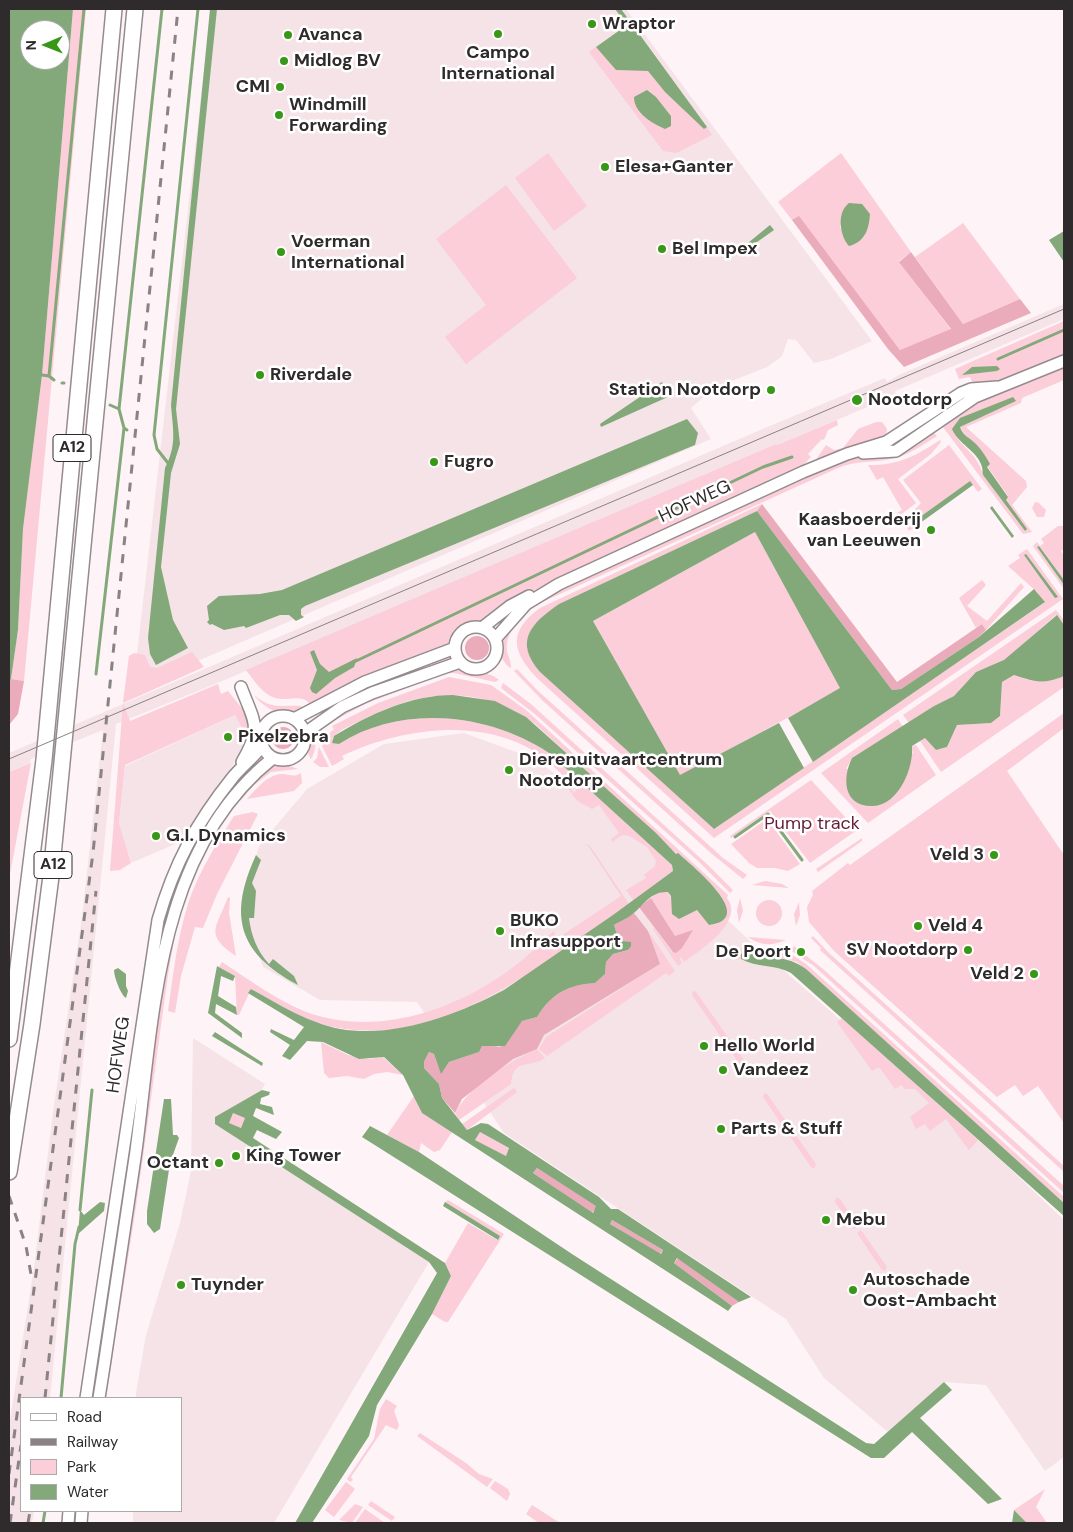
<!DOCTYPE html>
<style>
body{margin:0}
#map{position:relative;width:1073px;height:1532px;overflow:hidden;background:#fef3f6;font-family:"DM Sans",sans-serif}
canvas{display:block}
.frame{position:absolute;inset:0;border:10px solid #2f2b2c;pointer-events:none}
.legend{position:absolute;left:20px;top:1397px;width:162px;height:115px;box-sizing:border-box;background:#fff;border:1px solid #acaaab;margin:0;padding:6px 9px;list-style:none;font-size:15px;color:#2f2b2c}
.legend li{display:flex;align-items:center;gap:10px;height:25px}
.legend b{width:25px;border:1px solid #acaaab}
.north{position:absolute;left:20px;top:20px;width:50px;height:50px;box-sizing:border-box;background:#fff;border:1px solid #acaaab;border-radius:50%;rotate:269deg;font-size:14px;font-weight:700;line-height:20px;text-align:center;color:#2f2b2c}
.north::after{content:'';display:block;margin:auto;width:18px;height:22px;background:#389717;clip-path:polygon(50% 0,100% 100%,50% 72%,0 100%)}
</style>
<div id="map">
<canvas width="1073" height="1532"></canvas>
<div class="frame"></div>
<ul class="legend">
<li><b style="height:6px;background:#fff"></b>Road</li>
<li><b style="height:6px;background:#8a8284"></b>Railway</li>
<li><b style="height:14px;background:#fbced9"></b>Park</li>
<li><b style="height:14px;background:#83a87a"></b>Water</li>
</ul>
<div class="north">N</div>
</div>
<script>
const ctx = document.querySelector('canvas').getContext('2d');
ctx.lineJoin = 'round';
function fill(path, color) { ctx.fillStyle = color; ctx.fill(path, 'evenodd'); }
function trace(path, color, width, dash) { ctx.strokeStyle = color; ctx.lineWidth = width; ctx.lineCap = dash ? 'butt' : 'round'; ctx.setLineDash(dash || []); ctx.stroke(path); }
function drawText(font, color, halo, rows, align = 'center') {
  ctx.font = font + ' "DM Sans",sans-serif'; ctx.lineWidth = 5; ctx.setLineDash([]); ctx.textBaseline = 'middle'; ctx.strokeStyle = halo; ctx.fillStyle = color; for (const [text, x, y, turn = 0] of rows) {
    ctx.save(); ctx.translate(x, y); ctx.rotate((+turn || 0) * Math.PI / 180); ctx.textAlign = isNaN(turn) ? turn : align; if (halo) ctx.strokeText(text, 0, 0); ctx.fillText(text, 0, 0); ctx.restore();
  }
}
const built = new Path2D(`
 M 211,9 L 626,9 L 872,341 L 831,359 L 814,363 L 796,340 L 788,339 L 782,356 L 777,360 L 767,367 L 714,388 L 691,408 L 711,439 L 133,689 Z
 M 1064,304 L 1064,319 L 895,391 L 896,395 L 777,445 L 776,444 L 220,682 L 116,724 L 50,1398 L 21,1398 L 21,1511 L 34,1511 L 32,1523 L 9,1523 L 9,1426 L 34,1268 L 53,1112 L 82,917 L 103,730 L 31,759 L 30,763 L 9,772 L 9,753 L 765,428 L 885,378 L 887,382 L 901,374 Z
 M 235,715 L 248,739 L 225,778 L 180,842 L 131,863 L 119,823 L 125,766 Z
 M 464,733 L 532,758 L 607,809 L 749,940 L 1004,1163 L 1064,1220 L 1064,1457 L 1045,1471 L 986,1385 L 944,1382 L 888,1432 L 824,1378 L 786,1319 L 504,1133 L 417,1002 L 320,1000 L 263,967 L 241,907 L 259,846 L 307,789 L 384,744 Z
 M 193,1038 L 265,1084 L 235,1137 L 429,1262 L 274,1523 L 133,1523 L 133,1511 L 181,1511 L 181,1398 L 136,1398 L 136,1393 L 146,1335 L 180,1223 L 191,1171 Z`);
const green = new Path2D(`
 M 73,9 L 86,9 L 24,681 L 11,679 L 18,630 L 23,529 L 42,375 Z
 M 596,47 L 616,70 L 648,71 L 665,92 L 704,129 L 707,127 L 712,135 L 676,153 L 663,151 L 589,52 ZM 656,97 L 671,116 L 657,125 L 643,116 Z
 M 548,153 L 587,206 L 554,231 L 515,178 Z
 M 841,153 L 911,252 L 899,261 L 951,330 L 900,350 L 799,217 L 792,220 L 778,202 ZM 846,205 L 870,214 L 864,237 L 846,239 L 840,227 Z
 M 506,185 L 577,278 L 466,364 L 445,337 L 486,305 L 436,239 Z
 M 963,223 L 1020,299 L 963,324 L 915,257 Z
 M 1064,321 L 1064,354 C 1035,368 1006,380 974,386 L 970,377 L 959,379 L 955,369 Z
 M 1064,367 L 1064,380 L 1022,398 L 1021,403 L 966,427 L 1026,481 L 1027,487 L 1012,505 L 1032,532 L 1023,534 L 940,423 L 990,394 L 1031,382 ZM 1016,401 L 960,427 L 1008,496 L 1005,500 L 1026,529 L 1025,531 L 983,475 C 977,453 964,450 954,433 L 960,418 Z
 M 837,420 L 838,425 L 828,430 L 824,440 L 822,439 L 808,454 L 811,457 L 800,468 L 515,599 L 482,623 L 471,623 L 460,628 L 445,648 L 315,705 L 314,702 L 310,704 C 300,693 287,702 275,698 C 262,694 254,680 246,670 L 776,444 L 777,445 Z
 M 876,422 L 882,422 L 887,429 L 886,437 L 815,461 L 826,445 L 834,450 L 843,448 L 858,429 Z
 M 934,433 L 937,436 C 922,445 908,456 891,459 C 872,463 857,460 838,468 L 538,604 C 523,615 505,630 507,651 C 508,656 511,661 511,667 L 510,668 C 479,640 530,608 551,595 L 824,469 L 855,457 L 914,444 L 916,446 Z
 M 940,440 L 941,442 L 931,454 L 898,479 L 916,503 L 899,516 L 897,513 L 902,510 L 883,477 L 877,480 L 868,465 C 897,466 916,456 940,440 Z
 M 949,445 L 982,489 L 978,492 L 970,481 L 913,522 L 916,526 L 909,531 L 903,522 L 921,503 L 903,480 Z
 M 1035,502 L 1039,503 L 1046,510 L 1044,517 L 1037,517 L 1032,508 Z
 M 762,504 L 757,511 L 559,604 C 531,625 514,641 540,672 L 714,829 L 1044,603 L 1037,592 L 1008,566 L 1020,558 L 1018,555 L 1027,549 L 1063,599 L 714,838 L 538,679 C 512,652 507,632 540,608 Z
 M 1058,526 L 1064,526 L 1064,549 L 1061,551 L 1064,556 L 1064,580 L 1039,546 L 1037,547 L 1064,585 L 1064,589 L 1033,546 L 1037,542 L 1040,546 L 1044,543 L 1041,539 Z
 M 755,532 L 841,689 L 680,776 L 593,621 Z
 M 982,580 L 986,585 L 967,606 L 987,621 L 1021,583 L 1024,587 L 986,630 L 982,624 L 976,628 L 959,598 Z
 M 1056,610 L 1064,620 L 1064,625 L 1056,615 L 1004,661 L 976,672 L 954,696 L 934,706 L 909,723 L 903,715 Z
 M 192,652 L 204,667 L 123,703 L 130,721 L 218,684 L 221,694 L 228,691 L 245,712 L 248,732 L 245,734 L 235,715 L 125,765 L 119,823 L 131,863 L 120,870 L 110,871 L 123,702 L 129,656 L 134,653 L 145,655 L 150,667 L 157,668 Z
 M 451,654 L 453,660 L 322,715 L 319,710 L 347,694 Z
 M 458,668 C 473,674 488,670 499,680 L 495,682 L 454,673 L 446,673 L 365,704 L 328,724 L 326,721 L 363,700 Z
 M 517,669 L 537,690 L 723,858 L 747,875 L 743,879 L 712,854 L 542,700 L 514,671 Z
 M 1014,675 C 1036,683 1042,684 1064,676 L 1064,687 L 941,772 L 920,741 L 925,738 L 936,750 L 947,747 L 957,725 L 991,723 L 1000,716 L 1002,682 Z
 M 449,677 L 491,685 L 526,710 L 728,895 L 727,898 C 745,921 701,950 684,962 L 681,957 L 680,959 L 682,963 L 678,966 L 653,929 L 654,928 L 672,952 L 693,931 L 675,936 L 651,898 L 660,891 L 668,892 L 679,919 L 697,910 L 709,925 C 737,923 724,905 716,890 L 535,724 C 481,684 422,689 364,719 C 354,724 339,729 332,739 L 339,744 C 402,704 488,713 549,753 L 672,865 L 673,871 L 633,900 L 626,890 L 646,878 L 644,875 L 655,866 L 656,861 L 647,847 L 629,836 L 622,835 L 612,842 L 611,839 L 619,833 L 599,805 L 592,809 L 579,802 L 572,795 L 578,788 L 574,786 L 571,789 L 574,792 L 572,794 L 567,787 L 570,785 C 518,712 413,722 342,756 L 344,759 L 332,766 L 322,746 L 326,736 L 334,729 L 332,726 L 378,703 Z
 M 503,683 L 531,704 L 709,866 L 733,890 L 730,893 L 698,861 L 536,715 L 501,688 Z
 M 254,695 C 272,710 280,705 301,706 L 306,711 C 287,719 266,711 254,695 Z
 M 1064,713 L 1064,728 L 1007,771 L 1064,855 L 1064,1123 L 1038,1086 L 1023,1096 L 1015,1085 L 997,1097 L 834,951 L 809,922 L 807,907 L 813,895 L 812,891 L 848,863 L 850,865 Z
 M 898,719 L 903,727 L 852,758 L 846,769 L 913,753 L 912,746 L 916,745 L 936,775 L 868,823 L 821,773 Z
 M 316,727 L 319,732 C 315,741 316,752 311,759 C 304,748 309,736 316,727 Z
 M 319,747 L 329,767 L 320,767 L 313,762 L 317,758 Z
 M 261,753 L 266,758 L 228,800 L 221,802 L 221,797 Z
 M 31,763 L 10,874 L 9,876 L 9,772 Z
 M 273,764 L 287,765 L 298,769 L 271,772 L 254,785 L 241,800 L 238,798 Z
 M 301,773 L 302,783 L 294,791 L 247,799 C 257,789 266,775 282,774 C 290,774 294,778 301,773 Z
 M 811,780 L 857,830 L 810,863 L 770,811 L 731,838 L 730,836 Z
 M 253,812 L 258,814 L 217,894 L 203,928 L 195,927 L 181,976 L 175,1013 L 168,1011 C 173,975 177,939 188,904 C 198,873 217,843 234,816 Z
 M 767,819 L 800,864 L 788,871 L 775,868 L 757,868 L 749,863 L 731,844 Z
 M 862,838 L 862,841 L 818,872 L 816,869 Z
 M 584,844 L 590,846 L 629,904 C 542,964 433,1058 318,1023 C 295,1016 272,1000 251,989 L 239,1015 L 237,1015 L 235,976 L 219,967 L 222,962 C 248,979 275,999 304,1011 C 391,1045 495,995 553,931 L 558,938 L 621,896 L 589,847 Z
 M 765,881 L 782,884 L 789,888 L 752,885 Z
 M 169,896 L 175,898 L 96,1398 L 89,1398 L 154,952 Z
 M 228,897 L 230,898 L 229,913 L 236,956 C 204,934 216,929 228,897 Z
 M 740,898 L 743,911 L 739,923 L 737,910 Z
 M756 913a13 13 0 1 1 26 0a13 13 0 1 1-26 0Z
 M 799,902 L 800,915 L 796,926 L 794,914 Z
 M 177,924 L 168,975 L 136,1207 L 106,1398 L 102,1398 L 144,1127 L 167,957 Z
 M 648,931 L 675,971 L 669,976 L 666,973 L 547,1056 L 539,1049 L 546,1037 L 660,964 Z
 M 813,936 L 829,953 L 1064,1166 L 1064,1172 L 820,950 L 821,948 L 811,938 Z
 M 748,937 L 786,940 C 772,946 761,946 748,937 Z
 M 750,945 C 762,951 775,947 786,954 L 788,952 L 806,964 L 1064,1197 L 1064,1203 L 797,962 L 748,949 L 741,959 L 735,960 L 733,952 Z
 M 794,946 L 823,969 L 1064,1186 L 1064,1193 L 814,966 L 790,950 Z
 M 693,991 L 696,992 L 744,1060 L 742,1064 L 739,1063 L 692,995 Z
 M 842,1018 L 978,1140 L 969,1150 L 946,1119 L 930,1131 L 925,1124 L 916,1129 L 910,1117 L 929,1103 L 915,1089 L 904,1089 L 902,1085 L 895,1089 L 879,1067 L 872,1071 L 837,1022 Z
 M 321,1042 L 348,1055 L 368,1059 L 383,1057 L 403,1075 L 387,1072 L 374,1074 L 364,1079 L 347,1076 L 329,1078 L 324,1073 Z
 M 537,1049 L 545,1058 C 529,1069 513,1057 511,1084 L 459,1120 L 455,1113 C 470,1085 509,1062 537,1049 Z
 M 514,1088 L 517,1092 L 467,1130 L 462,1124 Z
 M 764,1093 L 767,1094 L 816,1164 L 814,1169 L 811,1167 L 763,1097 Z
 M 414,1096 L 422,1113 L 452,1132 L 440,1150 L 434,1152 L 421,1143 L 419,1152 L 387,1135 Z
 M 233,1113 L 245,1118 L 241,1128 L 229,1123 Z
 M 480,1132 L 509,1148 L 506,1156 L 475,1140 Z
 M 836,1198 L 840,1199 L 858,1226 L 854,1229 L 835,1202 Z
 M 448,1200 L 504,1234 L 448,1322 L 445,1322 L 432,1314 L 451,1276 L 445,1263 L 468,1223 L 497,1240 L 500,1236 L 445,1202 Z
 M 861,1230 L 887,1267 L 885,1271 L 882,1270 L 857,1233 Z
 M 386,1399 L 397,1406 L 394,1411 L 399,1425 L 397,1430 L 386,1425 L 351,1477 L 353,1480 L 350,1482 L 347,1479 L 374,1439 L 380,1409 Z
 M 420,1433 L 466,1463 L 479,1474 L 493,1479 L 487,1487 L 417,1436 Z
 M 495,1481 L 508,1489 L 510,1494 L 507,1501 L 490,1488 Z
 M 346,1482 L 355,1489 L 334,1517 L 325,1510 Z
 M 1045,1489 L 1036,1507 L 1047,1523 L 1027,1523 L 1014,1510 Z
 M 371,1501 L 395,1517 L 392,1521 L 368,1505 Z
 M 355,1504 L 363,1507 L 352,1523 L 339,1520 Z
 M 532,1505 L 560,1523 L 539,1523 L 526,1514 Z
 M 365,1509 L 385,1523 L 355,1523 Z`);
const forest = new Path2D(`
 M 799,216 L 900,350 L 951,329 L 899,262 L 911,252 L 963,324 L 1020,299 L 1031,313 L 904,367 L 888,349 L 792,220 Z
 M 762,504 L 897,682 L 982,624 L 986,630 L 979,637 L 901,689 L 892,690 L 757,511 Z
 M465 648a12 12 0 1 1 24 0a12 12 0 1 1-24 0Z
 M 11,679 L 24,681 L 18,714 L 9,725 L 9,682 Z
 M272 738a11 11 0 1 1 22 0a11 11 0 1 1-22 0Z
 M 651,898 L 675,936 L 693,930 L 682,948 L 676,953 L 673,952 L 639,907 Z
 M 634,913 L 648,931 L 660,964 L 544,1035 L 537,1049 L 513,1059 L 462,1099 L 455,1113 L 442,1098 L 439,1084 L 424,1068 L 424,1062 L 429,1052 L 434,1054 L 441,1073 L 449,1062 L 479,1052 L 482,1046 L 488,1045 L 500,1047 L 522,1021 L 537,1017 C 552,993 568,985 595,983 L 605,974 L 606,962 L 613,954 L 629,950 L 619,941 L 614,925 Z
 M 537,1168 L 597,1206 L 592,1213 L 533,1173 Z
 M 612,1220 L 663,1250 L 660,1254 L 610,1224 Z
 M 678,1258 L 739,1302 L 732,1306 L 674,1263 Z`);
const water = new Path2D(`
 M 9,9 L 73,9 L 42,375 L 23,529 L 18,630 L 11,679 L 9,682 ZM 30,30 L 60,30 L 60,60 L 30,60 Z
 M 210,9 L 217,9 L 176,409 L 180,444 L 171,473 L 161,567 L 173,620 L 188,648 L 156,665 L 150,654 L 148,638 L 165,468 C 177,445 173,431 171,405 Z
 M 615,9 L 621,9 L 707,127 L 704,129 L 665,92 L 648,71 L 616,70 L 596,47 L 627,25 Z
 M 647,90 L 656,97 L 671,116 L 671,126 L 665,129 C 652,123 634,113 634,97 Z
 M 849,203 L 862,204 L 870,214 C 869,229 865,242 849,246 C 840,236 836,213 849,203 Z
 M 770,225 L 774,230 L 750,247 L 748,243 Z
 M 1064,231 L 1064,262 L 1049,240 Z
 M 997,366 L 1000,369 L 997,371 L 962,375 L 972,367 Z
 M 662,382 L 670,396 L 601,427 L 600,424 Z
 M 1013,397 L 1016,401 L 960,427 C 963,436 970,438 976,444 C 982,450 986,457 990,464 L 987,467 L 1008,497 L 1006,500 L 1027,529 L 1025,531 L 983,475 C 982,472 983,470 982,467 C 978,451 958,444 952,429 L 960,418 Z
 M 687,419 L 698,433 L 695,445 L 305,606 L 301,609 L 301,615 L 304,617 L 296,621 L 289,615 L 280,615 L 246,628 L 244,626 L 224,630 L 212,624 L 210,625 L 207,622 L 209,620 L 207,606 L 219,596 L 260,594 L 282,590 Z
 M 970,481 L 973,485 L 916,526 L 913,522 Z
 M 992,506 L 1014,536 L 1012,538 L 990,508 Z
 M 757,511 L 892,690 L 901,689 L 979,637 L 1034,589 L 1045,602 L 813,762 L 788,718 L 840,688 L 755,532 L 593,621 L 680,775 L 779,723 L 804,768 L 714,829 L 540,672 C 514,642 530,624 559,604 Z
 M 1039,546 L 1064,580 L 1064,585 L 1037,547 Z
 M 1026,554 L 1058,597 L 1055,598 L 1024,555 Z
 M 1057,615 L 1064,625 L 1064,676 C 1042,685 1036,682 1014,675 L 1002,682 L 1000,716 L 991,723 L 957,725 L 947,747 L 936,750 L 925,738 L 912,746 C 914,767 899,805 873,806 C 843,807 842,778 852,758 L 934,706 L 954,696 L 976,672 L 1004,660 Z
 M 314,650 L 320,664 L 329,672 L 357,658 L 354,667 L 335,678 L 316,694 L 312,692 L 310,688 L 317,670 L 310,652 Z
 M 453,695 L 495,701 L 526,717 L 656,833 L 676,854 L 678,853 C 692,866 759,919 709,925 L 697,910 L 679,919 L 672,914 L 671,896 L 668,892 C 652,891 645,903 635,912 C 629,918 620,921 614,925 L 619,941 L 631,942 L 631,946 L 628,950 L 613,954 L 606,962 L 605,974 L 595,983 C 568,985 552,993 537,1017 L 522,1021 L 505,1046 L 482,1046 L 479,1052 L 449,1062 L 441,1074 L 434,1054 L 429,1052 L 424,1062 L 424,1068 L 439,1084 L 442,1098 L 467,1130 L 481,1123 L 488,1124 L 599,1197 L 611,1209 L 618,1209 L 751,1297 L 739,1302 L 677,1258 L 674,1263 L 732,1306 L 728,1311 L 422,1113 L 403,1075 L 384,1057 L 359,1059 L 323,1042 L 307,1041 L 290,1060 L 282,1056 L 290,1045 L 270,1032 L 271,1029 L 294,1040 L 304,1027 L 248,993 L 251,989 C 272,1000 293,1014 316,1022 C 375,1046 451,1018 504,990 L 613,915 L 673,871 L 672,865 L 549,753 C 488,713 402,704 339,744 L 332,743 L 334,736 C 370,714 411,695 453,695 ZM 480,1132 L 509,1148 L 506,1156 L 475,1140 ZM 537,1168 L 596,1206 L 593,1213 L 533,1173 ZM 612,1220 L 663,1250 L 661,1254 L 610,1224 Z
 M 256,855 L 261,860 L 252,883 L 256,891 L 254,918 L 249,918 C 251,935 257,951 269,964 L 273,959 L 294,976 L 298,985 C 238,953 228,916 256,855 Z
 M 748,949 C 767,960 786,954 806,969 L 1064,1203 L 1064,1216 L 791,973 C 775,964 757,968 741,959 L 741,954 Z
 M 217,966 L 235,976 L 233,981 L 221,976 L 218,996 L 236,1007 L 237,1015 L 216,1004 L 215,1013 L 242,1033 L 242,1038 L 208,1013 Z
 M 118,968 L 126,974 L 126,986 L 128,991 L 126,998 C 121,995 114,977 114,970 Z
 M 215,1032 L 263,1063 L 262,1066 L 212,1036 Z
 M 262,1090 L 270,1092 L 269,1095 L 261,1098 L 260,1104 L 272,1107 L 274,1115 L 256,1108 L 253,1116 L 282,1132 L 276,1139 L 257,1130 L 253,1138 L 445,1263 L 451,1276 L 432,1314 L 377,1405 L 369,1436 L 312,1523 L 295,1523 L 437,1273 L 429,1262 L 215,1124 L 215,1117 ZM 233,1113 L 245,1118 L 241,1128 L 229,1123 Z
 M 164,1099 L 171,1099 L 173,1135 L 177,1135 L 179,1138 L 170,1163 L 160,1229 L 154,1233 L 147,1224 L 147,1211 Z
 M 370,1126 L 419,1152 L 572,1254 L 866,1443 L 874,1444 L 944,1382 L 952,1390 L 920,1418 L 1002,1499 L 988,1504 L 912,1432 L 884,1458 L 871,1458 L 362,1137 Z
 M 100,1202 L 105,1203 L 104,1211 L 78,1234 L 80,1210 L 84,1215 Z
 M 445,1202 L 500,1236 L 498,1240 L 443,1206 Z
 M 1014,1510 L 1027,1523 L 1012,1523 Z`);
const stream = new Path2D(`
 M 998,359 L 1064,330
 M 42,375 L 49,376 L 54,380
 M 49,376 L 84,9
 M 62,383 L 64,383
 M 110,405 L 119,409 L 124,428 L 127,430
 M 119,409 L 162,9
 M 168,463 L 157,449 L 154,435 L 198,9
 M 354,662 L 763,467 L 792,457
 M 96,674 L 124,428
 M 735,837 L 768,814 L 802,860
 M 80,1210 L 92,1090
 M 61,1398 L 75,1244 L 79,1227
 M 43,1523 L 45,1511`);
const secondary = new Path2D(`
 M 863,453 L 896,451 L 975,397 L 1064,361
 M455 648a21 21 0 1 1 42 0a21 21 0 1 1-42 0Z
 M 483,627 L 510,606 L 529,596
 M 496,638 L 526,604 L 559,584 L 803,472 L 847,454 L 886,442 L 961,393 L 971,389 L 997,387
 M 241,687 C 254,722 263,727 242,762
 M261 738a22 22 0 1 1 44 0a22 22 0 1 1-44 0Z
 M 294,719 L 365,682 L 455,648
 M 305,733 L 342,707 L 372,693 L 460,662
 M 86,1398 L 158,920 C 174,864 196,823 233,777 C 242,766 254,757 262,746
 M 99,1398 C 112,1316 124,1234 136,1151 C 154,1015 156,851 273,758
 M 68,1523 L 69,1511
 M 81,1523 L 82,1511`);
const highway = new Path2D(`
 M 9,1039 L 44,760 L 114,9
 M 9,1172 L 32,1024 L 51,876 L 135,9`);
const tram = new Path2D(`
 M 9,759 L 1064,309`);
const rail = new Path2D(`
 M 9,1196 L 26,1246 L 32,1280
 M 45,1398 L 96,891
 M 9,1474 L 93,853 L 178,9
 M 10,1523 L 21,1445
 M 28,1523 L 30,1511`);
const markers = [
 [592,24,5,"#389717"],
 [498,34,5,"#389717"],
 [288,35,5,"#389717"],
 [284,61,5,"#389717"],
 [280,87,5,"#389717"],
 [279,115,5,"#389717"],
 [605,167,5,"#389717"],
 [662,249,5,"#389717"],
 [281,252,5,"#389717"],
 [260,375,5,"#389717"],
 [771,390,5,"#389717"],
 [857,400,6,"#389717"],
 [434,462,5,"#389717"],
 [931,530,5,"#389717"],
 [228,737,5,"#389717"],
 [509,770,5,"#389717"],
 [156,836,5,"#389717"],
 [994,855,5,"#389717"],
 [918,926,5,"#389717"],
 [500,931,5,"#389717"],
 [968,950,5,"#389717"],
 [801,952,5,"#389717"],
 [1034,974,5,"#389717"],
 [704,1046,5,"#389717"],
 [723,1070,5,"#389717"],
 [721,1129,5,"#389717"],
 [236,1156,5,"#389717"],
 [219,1163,5,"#389717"],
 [826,1220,5,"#389717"],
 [181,1285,5,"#389717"],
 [853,1290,5,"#389717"]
];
const shields = [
 [72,448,38],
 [53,865,38]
];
const shieldNames = [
 ["A12",72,448],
 ["A12",53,865]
];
const poiNames = [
 ["Wraptor",602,24],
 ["Avanca",298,35],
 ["Campo",498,53,"center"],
 ["International",498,74,"center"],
 ["Midlog BV",294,61],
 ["CMI",270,87,"right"],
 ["Windmill",289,105],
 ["Forwarding",289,126],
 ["Elesa+Ganter",615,167],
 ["Voerman",291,242],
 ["International",291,263],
 ["Bel Impex",672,249],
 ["Riverdale",270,375],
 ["Station Nootdorp",761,390,"right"],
 ["Nootdorp",868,400],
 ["Fugro",444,462],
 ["Kaasboerderij",921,520,"right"],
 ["van Leeuwen",921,541,"right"],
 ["Pixelzebra",238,737],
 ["Dierenuitvaartcentrum",519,760],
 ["Nootdorp",519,781],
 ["G.I. Dynamics",166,836],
 ["Veld 3",984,855,"right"],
 ["BUKO",510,921],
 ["Infrasupport",510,942],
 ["Veld 4",928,926],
 ["SV Nootdorp",958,950,"right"],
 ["De Poort",791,952,"right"],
 ["Veld 2",1024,974,"right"],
 ["Hello World",714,1046],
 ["Vandeez",733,1070],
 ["Parts & Stuff",731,1129],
 ["King Tower",246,1156],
 ["Octant",209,1163,"right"],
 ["Mebu",836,1220],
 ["Autoschade",863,1280],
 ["Oost-Ambacht",863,1301],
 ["Tuynder",191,1285]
];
const streetNames = [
 ["HOFWEG",695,502,-25],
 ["HOFWEG",119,1055,-82]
];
const parkNames = [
 ["Pump track",812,824]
];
fill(built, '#f5e3e7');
fill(green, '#fbced9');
fill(forest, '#eaabbb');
fill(water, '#83a87a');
trace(stream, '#83a87a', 3);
trace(secondary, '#948b8d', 14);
trace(highway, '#948b8d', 18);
trace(secondary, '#fff', 11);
trace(highway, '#fff', 15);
trace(tram, '#8a8284', 1);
trace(rail, '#8a8284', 3, [9, 9]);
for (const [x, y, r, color] of markers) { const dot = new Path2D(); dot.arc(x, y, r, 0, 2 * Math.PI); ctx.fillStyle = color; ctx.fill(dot); trace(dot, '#fff', 2); }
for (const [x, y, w] of shields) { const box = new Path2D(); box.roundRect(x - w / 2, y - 13.5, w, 27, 4); ctx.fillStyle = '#fff'; ctx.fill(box); trace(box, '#2f2b2c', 1); }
drawText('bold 16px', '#2f2b2c', null, shieldNames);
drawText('bold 18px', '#2f2b2c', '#fff', poiNames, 'left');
drawText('18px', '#2f2b2c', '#fff', streetNames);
drawText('18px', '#641c36', '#fff', parkNames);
</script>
